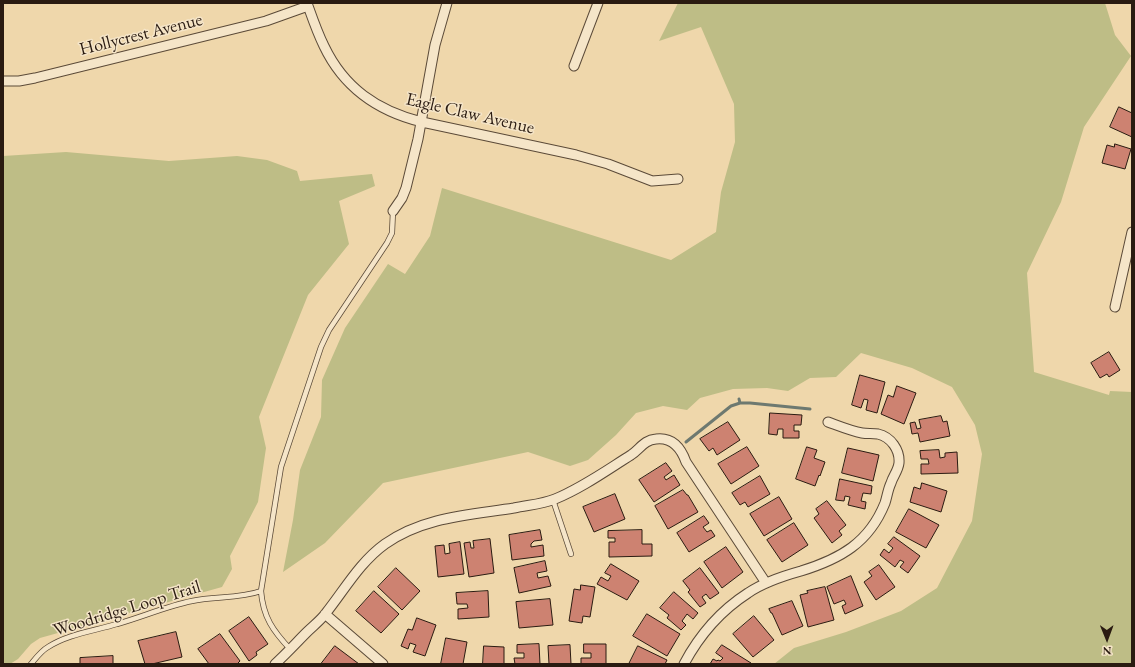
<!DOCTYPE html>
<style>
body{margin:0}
#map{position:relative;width:1135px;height:667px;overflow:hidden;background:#efd7ab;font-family:"EB Garamond",serif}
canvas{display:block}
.frame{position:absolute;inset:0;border:4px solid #2a1b11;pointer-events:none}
.north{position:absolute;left:1087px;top:619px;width:40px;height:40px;-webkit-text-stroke:3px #f5e5c8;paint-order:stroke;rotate:179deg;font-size:11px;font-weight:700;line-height:16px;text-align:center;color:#2a1b11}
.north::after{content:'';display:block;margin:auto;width:14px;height:18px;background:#2a1b11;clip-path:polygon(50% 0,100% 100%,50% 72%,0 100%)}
</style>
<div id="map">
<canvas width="1135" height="667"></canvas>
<div class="frame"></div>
<div class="north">N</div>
</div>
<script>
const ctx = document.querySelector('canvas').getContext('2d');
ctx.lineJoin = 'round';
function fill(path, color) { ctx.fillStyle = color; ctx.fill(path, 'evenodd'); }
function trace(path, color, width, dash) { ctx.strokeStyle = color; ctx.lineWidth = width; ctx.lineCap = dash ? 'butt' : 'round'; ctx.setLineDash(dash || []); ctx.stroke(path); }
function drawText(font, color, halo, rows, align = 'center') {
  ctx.font = font + ' "EB Garamond",serif'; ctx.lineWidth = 3; ctx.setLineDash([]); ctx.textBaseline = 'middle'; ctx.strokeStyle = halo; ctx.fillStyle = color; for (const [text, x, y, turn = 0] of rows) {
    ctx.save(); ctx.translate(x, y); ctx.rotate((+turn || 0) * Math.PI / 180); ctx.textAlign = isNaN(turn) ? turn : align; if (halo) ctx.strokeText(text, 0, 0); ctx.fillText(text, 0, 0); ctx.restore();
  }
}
const green = new Path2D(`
 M 678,3 L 1105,3 L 1115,35 L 1131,56 L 1084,127 L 1061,202 L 1027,273 L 1034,372 L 1109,395 L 1110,391 L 1132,392 L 1132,664 L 774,664 L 794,648 L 846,632 L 901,611 L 937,588 L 972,521 L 982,454 L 975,425 L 952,387 L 912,368 L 861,353 L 836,377 L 810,378 L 788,391 L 767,388 L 733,389 L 700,398 L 687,410 L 663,406 L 636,413 L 616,435 L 588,460 L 570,466 L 528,452 L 383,483 L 325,543 L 283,572 L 293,520 L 300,470 L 321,417 L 322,380 L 345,328 L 388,264 L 405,274 L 430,236 L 442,188 L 671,260 L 716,232 L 721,192 L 735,142 L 734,104 L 701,27 L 659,41 Z
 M 66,152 L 169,161 L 237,156 L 267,160 L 297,171 L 300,181 L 372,174 L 375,186 L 339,201 L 349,244 L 308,295 L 259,417 L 266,448 L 258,502 L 230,556 L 232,569 L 222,587 L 40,638 L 31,644 L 18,659 L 10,664 L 3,664 L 3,156 Z`);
const stream = new Path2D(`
 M 740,403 L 750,403 L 810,409
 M 686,442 L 731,406 L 740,403 L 739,399`);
const building = new Path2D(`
 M 1119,107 L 1132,113 L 1132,137 L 1110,127 Z
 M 1115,144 L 1131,149 L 1125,169 L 1102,163 L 1107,145 L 1114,147 Z
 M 1109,352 L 1120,370 L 1109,377 L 1107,374 L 1100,378 L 1091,363 Z
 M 860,375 L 885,382 L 877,413 L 866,410 L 868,400 L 864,399 L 861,408 L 852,405 Z
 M 897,386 L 916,393 L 904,424 L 881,414 L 888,395 L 893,397 Z
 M 770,413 L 802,415 L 801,425 L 794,425 L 794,431 L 799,431 L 799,438 L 783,438 L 783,429 L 778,429 L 777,435 L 769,434 Z
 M 941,416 L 943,422 L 947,421 L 950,436 L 920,442 L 918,433 L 912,434 L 910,423 L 915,422 L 917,429 L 921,428 L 919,420 Z
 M 728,422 L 740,440 L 717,455 L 713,448 L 709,451 L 700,439 Z
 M 747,447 L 759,466 L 731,484 L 718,464 Z
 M 807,447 L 817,450 L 814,458 L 825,462 L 820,476 L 819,475 L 815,486 L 796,479 Z
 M 848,448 L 879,455 L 873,481 L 842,473 Z
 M 939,450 L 940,458 L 945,457 L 945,453 L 957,452 L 958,473 L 921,474 L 921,464 L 929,464 L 928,459 L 921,459 L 920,451 Z
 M 666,463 L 672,471 L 664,477 L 666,480 L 674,475 L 680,485 L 654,502 L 639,480 Z
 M 760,476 L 770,494 L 748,507 L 745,502 L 740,505 L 732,493 Z
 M 840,479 L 872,486 L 871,494 L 863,493 L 861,501 L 866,502 L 865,509 L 848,505 L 850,497 L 845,496 L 844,501 L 836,500 Z
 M 922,483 L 947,491 L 941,512 L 910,502 L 914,487 L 920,489 Z
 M 683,490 L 687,495 L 688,495 L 698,512 L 668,529 L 655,506 Z
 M 615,494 L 625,519 L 594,532 L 583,507 Z
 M 779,497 L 792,519 L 764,536 L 750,514 Z
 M 827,501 L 846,525 L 839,531 L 842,535 L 832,543 L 814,518 L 819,514 L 816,509 Z
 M 909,509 L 939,525 L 926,548 L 896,532 Z
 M 704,516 L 709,523 L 703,527 L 707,532 L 711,530 L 715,536 L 689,552 L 677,533 Z
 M 794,523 L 808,545 L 782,562 L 767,540 Z
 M 540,530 L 542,540 L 534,541 L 531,544 L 531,547 L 543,545 L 544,556 L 512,560 L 509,535 Z
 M 642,530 L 642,544 L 652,544 L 652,556 L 609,557 L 609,542 L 615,542 L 615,538 L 608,538 L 608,531 Z
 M 894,537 L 920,556 L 908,573 L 900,567 L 904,562 L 900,560 L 895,567 L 880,555 L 884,549 L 889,553 L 893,548 L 888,544 Z
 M 490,539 L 494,573 L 469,577 L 464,543 L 470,542 L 471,548 L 474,548 L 473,541 Z
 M 460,542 L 464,574 L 438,577 L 435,546 L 444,545 L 445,554 L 450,553 L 449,544 Z
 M 726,547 L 743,572 L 722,588 L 704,562 Z
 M 545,561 L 547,571 L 537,573 L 538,578 L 548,576 L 551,586 L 519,593 L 514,568 Z
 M 611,564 L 639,581 L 627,600 L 597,584 L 601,577 L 608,581 L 611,576 L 605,573 Z
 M 879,565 L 895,587 L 876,600 L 864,582 L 872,576 L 869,572 Z
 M 396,568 L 420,591 L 402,610 L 378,587 Z
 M 700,568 L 719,593 L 710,599 L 706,594 L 702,597 L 706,603 L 700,607 L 688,592 L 690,590 L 683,581 Z
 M 851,576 L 863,606 L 845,614 L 842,606 L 846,604 L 844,600 L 834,604 L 827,587 Z
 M 581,585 L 595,587 L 590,617 L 583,616 L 582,623 L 569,621 L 574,589 L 580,590 Z
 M 825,587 L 834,620 L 808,627 L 800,595 L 808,593 L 807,591 Z
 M 374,591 L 399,614 L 381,633 L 356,611 Z
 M 488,591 L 489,617 L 458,619 L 458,609 L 468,608 L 467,604 L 457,604 L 456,593 Z
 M 674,592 L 698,613 L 693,619 L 687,614 L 682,621 L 686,625 L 681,630 L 667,618 L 669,615 L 660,608 Z
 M 550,599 L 553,625 L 519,628 L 516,602 Z
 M 792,601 L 803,626 L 782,635 L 772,613 L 771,613 L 769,609 Z
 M 647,614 L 680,634 L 667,656 L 633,636 Z
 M 754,616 L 774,640 L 753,657 L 733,634 Z
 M 249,617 L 268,644 L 256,652 L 257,655 L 249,661 L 229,631 Z
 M 417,618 L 436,625 L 425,656 L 413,652 L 416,645 L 410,643 L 408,649 L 401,646 L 408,629 L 412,630 Z
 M 176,632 L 182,657 L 152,664 L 145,664 L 138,641 Z
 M 220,634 L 240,661 L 237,664 L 209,664 L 198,649 Z
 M 446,638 L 467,642 L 463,664 L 441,664 Z
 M 539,644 L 540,664 L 515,664 L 514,658 L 524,658 L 524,653 L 517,653 L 517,645 Z
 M 584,644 L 606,644 L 606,664 L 581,664 L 581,658 L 591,658 L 591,653 L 584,653 Z
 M 570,645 L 571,664 L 549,664 L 548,646 Z
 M 722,645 L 751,663 L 750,664 L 710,664 L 713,659 L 717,661 L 718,660 L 720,661 L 723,658 L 716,653 Z
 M 335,646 L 359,664 L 321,664 Z
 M 484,646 L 504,647 L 504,664 L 483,664 Z
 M 638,646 L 667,660 L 665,664 L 629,664 Z
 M 113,656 L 113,664 L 80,664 L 80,658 Z`);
const service = new Path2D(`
 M 553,500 L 571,554
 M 291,650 C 273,631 263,617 261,591 L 281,467 L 321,347 L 329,330 L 387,243 L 392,233 L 393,211
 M 31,664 C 36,658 41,651 48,647 C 68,634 94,631 117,624 C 142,617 167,606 192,601 C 215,596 239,599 261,591`);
const minor = new Path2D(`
 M 307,3 C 312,17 317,32 324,46 C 344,88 377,111 422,122 L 576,155 L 608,164 L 652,181 L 678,179
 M 574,66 L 598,3
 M 3,81 L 19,81 L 35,78 L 266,21 L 308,6
 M 393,211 L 402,198 L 406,188 L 418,139 L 435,45 L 447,3
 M 1115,307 L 1132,232
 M 325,614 L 383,664
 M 275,664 C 286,654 296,643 307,632 C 313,626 321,620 326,613 C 345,589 360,562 385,544 C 423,517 469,515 514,508 C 528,505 543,504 555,499 C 582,488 607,470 631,455 C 640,449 644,440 656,439 C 672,437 681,448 686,462 L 766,583
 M 684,664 C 700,634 720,611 748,593 C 764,582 783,576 801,571 C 840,559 869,543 885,503 C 887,497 888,489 891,483 C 893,476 898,471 899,463 C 900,450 891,437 878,434 C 873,433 867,434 862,433 C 851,431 839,426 828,422`);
const streetNames = [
 ["Hollycrest Avenue",141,35,-14],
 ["Eagle Claw Avenue",470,114,13],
 ["Woodridge Loop Trail",127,609,-17]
];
fill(green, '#bebd86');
trace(stream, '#6d7970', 3);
fill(building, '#cd8271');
trace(building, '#2a1b11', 1);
trace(service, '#5b4a38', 6);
trace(minor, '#5b4a38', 11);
trace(service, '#f5e5c8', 4.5);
trace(minor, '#f5e5c8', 9);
drawText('18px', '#2a1b11', '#f5e5c8', streetNames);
</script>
